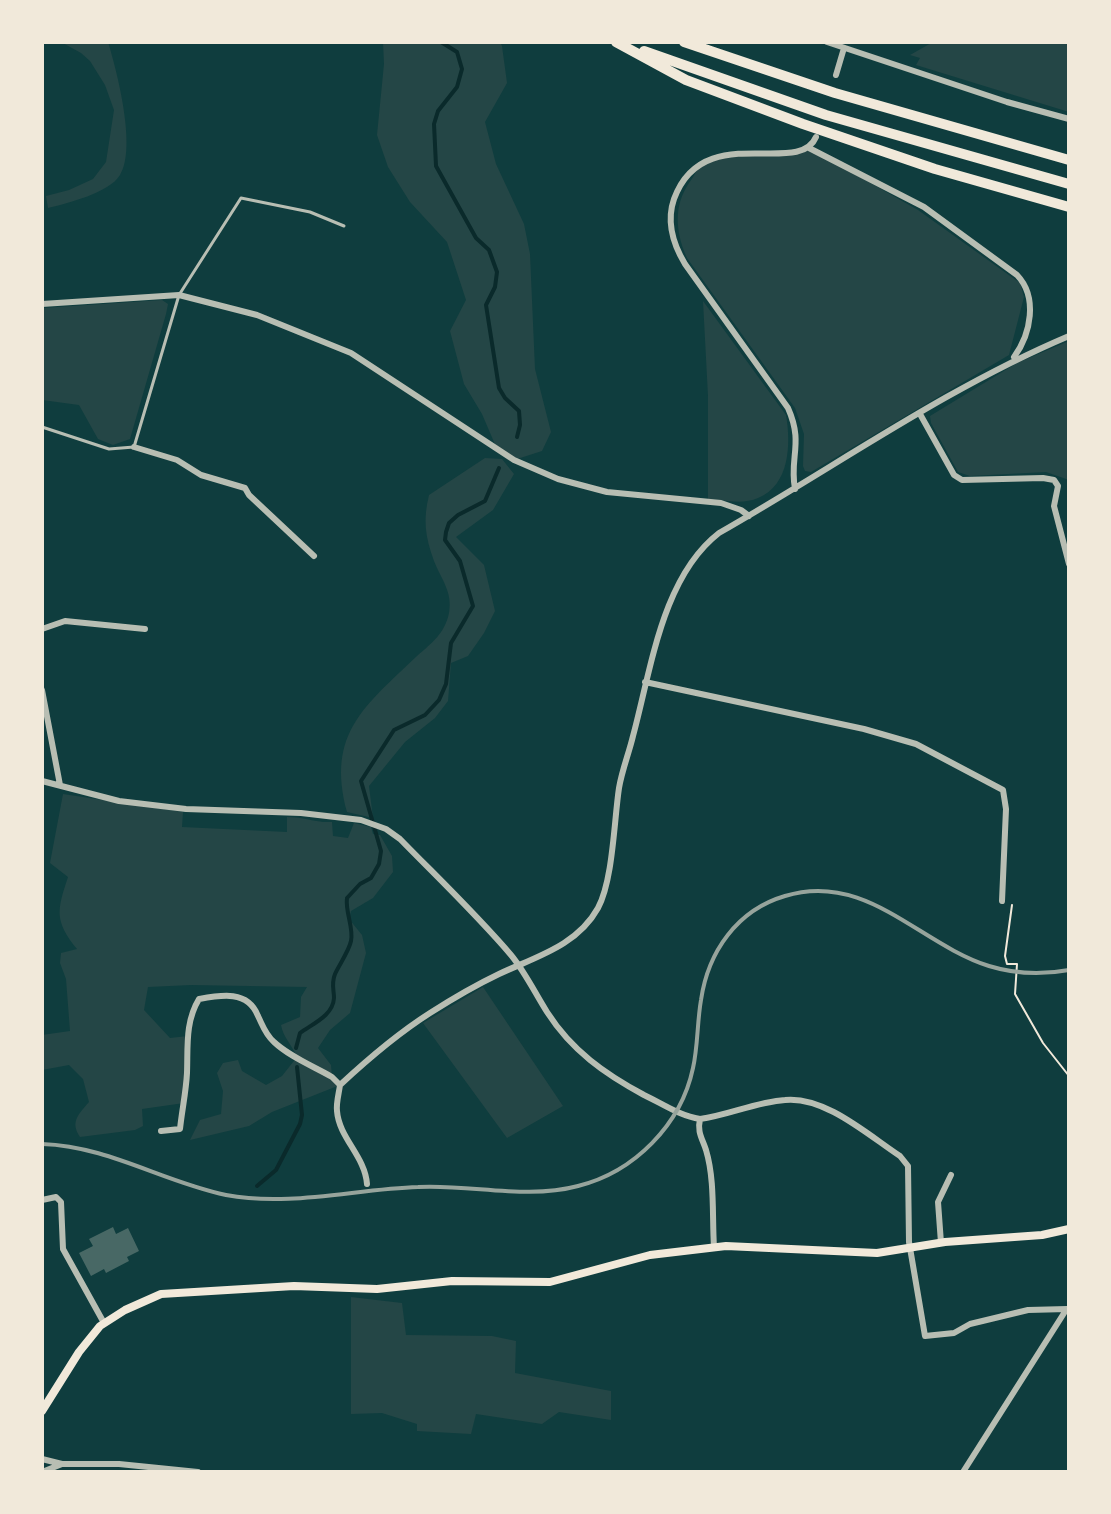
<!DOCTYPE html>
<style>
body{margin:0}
#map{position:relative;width:1111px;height:1514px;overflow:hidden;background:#0f3d3e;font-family:"Asap Condensed",sans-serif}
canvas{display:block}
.frame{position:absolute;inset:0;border:44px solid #f1e9da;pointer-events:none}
</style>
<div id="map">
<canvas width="1111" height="1514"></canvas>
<div class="frame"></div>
</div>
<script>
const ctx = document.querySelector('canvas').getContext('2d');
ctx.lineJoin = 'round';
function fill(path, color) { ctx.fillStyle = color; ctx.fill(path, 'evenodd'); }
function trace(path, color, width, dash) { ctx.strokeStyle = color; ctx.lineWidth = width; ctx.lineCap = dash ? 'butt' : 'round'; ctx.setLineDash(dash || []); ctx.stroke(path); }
const green = new Path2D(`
 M 61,42 L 108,42 C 117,71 137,148 120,175 C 109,193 68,203 48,208 L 46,196 L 69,190 L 93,179 L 106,162 L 114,110 L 105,85 L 90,61 L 81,53 Z
 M 383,42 L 500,42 L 502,46 L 507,83 L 485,122 L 496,164 L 524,224 L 530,254 L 535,369 L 551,432 L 542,451 L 514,460 L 497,449 L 482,414 L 464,384 L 450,331 L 466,300 L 447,242 L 410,202 L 388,167 L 377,135 L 384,64 Z
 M 933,42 L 1069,42 L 1069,112 L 916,65 L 920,58 L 910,55 Z
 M 809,148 L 918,210 L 1020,283 L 1024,297 L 1009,355 L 811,472 L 805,471 L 803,466 L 804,434 L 795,408 L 687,258 C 677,236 673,210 686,188 C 691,179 696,175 698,165 L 708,159 Z
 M 162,300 L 168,304 L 166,314 L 130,439 L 113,445 L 98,439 L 79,405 L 42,400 L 42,308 Z
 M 703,301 L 786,415 C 791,444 790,485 758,498 C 743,505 723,500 708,499 L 708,396 Z
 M 1069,341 L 1069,480 L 1046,472 L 970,476 L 958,472 L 931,423 L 930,416 L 1017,363 Z
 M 485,458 L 502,459 L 514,474 L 493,510 L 456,537 L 484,565 L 495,611 L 484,633 L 468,656 L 451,663 L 448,701 L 435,718 L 405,742 L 369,786 L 373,818 L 347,812 C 326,733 365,706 417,656 C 432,643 445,633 449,613 C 453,592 441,579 434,561 C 425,536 423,520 429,495 Z
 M 63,794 L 183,812 L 182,827 L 287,832 L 287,817 C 304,817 316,823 332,822 L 333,836 L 348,838 L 354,823 L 371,827 L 373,834 L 380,835 L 392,856 L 393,872 L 373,898 L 351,911 L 349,919 L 362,935 L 366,953 L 350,1013 L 330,1030 L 318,1048 L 331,1065 L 332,1077 L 340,1085 L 272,1112 L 249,1126 L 190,1140 L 200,1120 L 221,1114 L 223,1091 L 217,1073 L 223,1063 L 238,1060 L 242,1071 L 266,1085 L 282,1076 L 297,1057 C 292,1045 283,1037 281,1025 L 300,1017 L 301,997 L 307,987 L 191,985 L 148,987 L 144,1010 L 170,1038 L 188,1036 L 184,1103 L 142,1109 L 143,1126 L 135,1130 L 80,1137 C 70,1122 78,1115 89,1102 L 83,1079 L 69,1065 L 42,1070 L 42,1035 L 70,1031 L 66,979 L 60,963 L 61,953 L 77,949 C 54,921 57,910 68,877 L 50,863 Z
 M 483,987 L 563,1106 L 507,1138 L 423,1023 Z
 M 351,1297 L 402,1303 L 406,1335 L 492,1336 L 516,1341 L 515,1373 L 611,1391 L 611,1420 L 559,1412 L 542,1424 L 476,1414 L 471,1434 L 417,1431 L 417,1424 L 382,1413 L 351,1414 Z`);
const stream = new Path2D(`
 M 441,42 L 457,52 L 462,69 L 457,87 L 438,111 L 434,124 L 436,166 L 476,238 L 489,250 L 497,272 L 495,287 L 486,305 L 499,388 L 505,398 L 519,411 L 520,425 L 517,437
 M 296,1048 L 300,1033 C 312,1024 333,1016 334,998 C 334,990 331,984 335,974 C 339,965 349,951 351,941 C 354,928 345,912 347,898 L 360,884 L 371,878 L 379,864 L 381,851 L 361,781 L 394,730 L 425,715 L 439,700 L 446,684 L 451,643 L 473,606 L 460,561 L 445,540 L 446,532 L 449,523 L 458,515 L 485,501 L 499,468
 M 257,1186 L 276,1170 L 300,1124 L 302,1115 L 297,1067`);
const building = new Path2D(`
 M 113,1227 L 116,1234 L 128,1228 L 139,1251 L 127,1257 L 129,1261 L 106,1273 L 104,1269 L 91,1276 L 79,1253 L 93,1246 L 89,1239 Z`);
const path = new Path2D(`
 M 1012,905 L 1005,956 L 1007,964 L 1017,964 L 1015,994 L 1043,1043 L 1069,1076`);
const service = new Path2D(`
 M 42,427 L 109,449 L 134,447 L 179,295 L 241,198 L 310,212 L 344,226`);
const minor = new Path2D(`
 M 827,42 L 1007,102 L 1069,119
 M 836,75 L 844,48
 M 809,148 L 924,207 L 1017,275 C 1038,297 1031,334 1014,357
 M 42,304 L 179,295 L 257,315 L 351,353 L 514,460 L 558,479 L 607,492 L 721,503 L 741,510 L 749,516
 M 920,414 L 954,475 L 962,480 L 1043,478 L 1054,480 L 1058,486 L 1054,506 L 1069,564
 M 134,447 L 177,460 L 201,475 L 245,488 L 249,495 L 314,556
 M 795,489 C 789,457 804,444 788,408 L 685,264 C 673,244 666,222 674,199 C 703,119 799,178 816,137
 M 42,629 L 65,621 L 145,629
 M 645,682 L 864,729 L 916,744 L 1003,790 L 1006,809 L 1002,901
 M 42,690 L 60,785
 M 42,781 L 119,801 L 186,809 L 301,813 L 361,820 L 386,829 L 400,839 C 437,877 476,914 511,955 C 525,972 535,993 547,1012 C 572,1051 605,1074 644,1095 C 663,1104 680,1116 700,1119 C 729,1115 756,1102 785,1100 C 825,1096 868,1135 900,1156 L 908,1166 L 909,1242 L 925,1336 L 954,1333 L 970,1324 L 1028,1310 L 1067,1309
 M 700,1119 C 697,1132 702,1138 706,1150 C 715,1180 712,1216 714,1247
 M 161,1131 L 180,1129 C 182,1110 186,1092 187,1073 C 188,1047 185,1022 199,999 C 221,995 248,990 258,1016 C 263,1026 265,1034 274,1042 C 290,1057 313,1066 332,1077 L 340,1085
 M 367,1184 C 365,1156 339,1138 337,1111 C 336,1103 339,1093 340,1085 C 369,1058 397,1034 430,1013 C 452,999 476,985 499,974 C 535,957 577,946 598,908 C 613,880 614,821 619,788 C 622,770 629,753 633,736 C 651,670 662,577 719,533 C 835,467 946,388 1069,336
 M 42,1200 L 56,1197 L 61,1202 L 63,1249 L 104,1323
 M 941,1243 L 938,1202 L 951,1175
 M 42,1459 L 62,1464 L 119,1464 L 198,1472
 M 42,1472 L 62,1464
 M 963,1472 L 1066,1310`);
const secondary = new Path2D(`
 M 42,1411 L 79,1352 L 100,1326 L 125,1310 L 161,1294 L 294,1286 L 377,1289 L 452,1281 L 550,1282 L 650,1255 L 726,1246 L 877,1253 L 945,1242 L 1042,1235 L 1069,1229`);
const motorway = new Path2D(`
 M 616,42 L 686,80 L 803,124 L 935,169 L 1069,207
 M 684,42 L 835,93 L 1069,160
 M 644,51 L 826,115 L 1069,184`);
const rail = new Path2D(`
 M 42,1144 C 108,1146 163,1182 226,1195 C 289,1207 355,1189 418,1187 C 471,1184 526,1200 578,1186 C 634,1172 681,1125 693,1068 C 698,1046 697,1023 701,1000 C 708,952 737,910 785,896 C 866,871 919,944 989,966 C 1015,974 1042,975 1069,970`);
fill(green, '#244646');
trace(stream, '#0a2a2b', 4);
fill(building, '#486865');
trace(path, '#f1e9da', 2);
trace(service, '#b8beb3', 3);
trace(minor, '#b8beb3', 6);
trace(secondary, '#f1e9da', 8);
trace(motorway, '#f1e9da', 10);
trace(rail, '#97a49c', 4);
</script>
